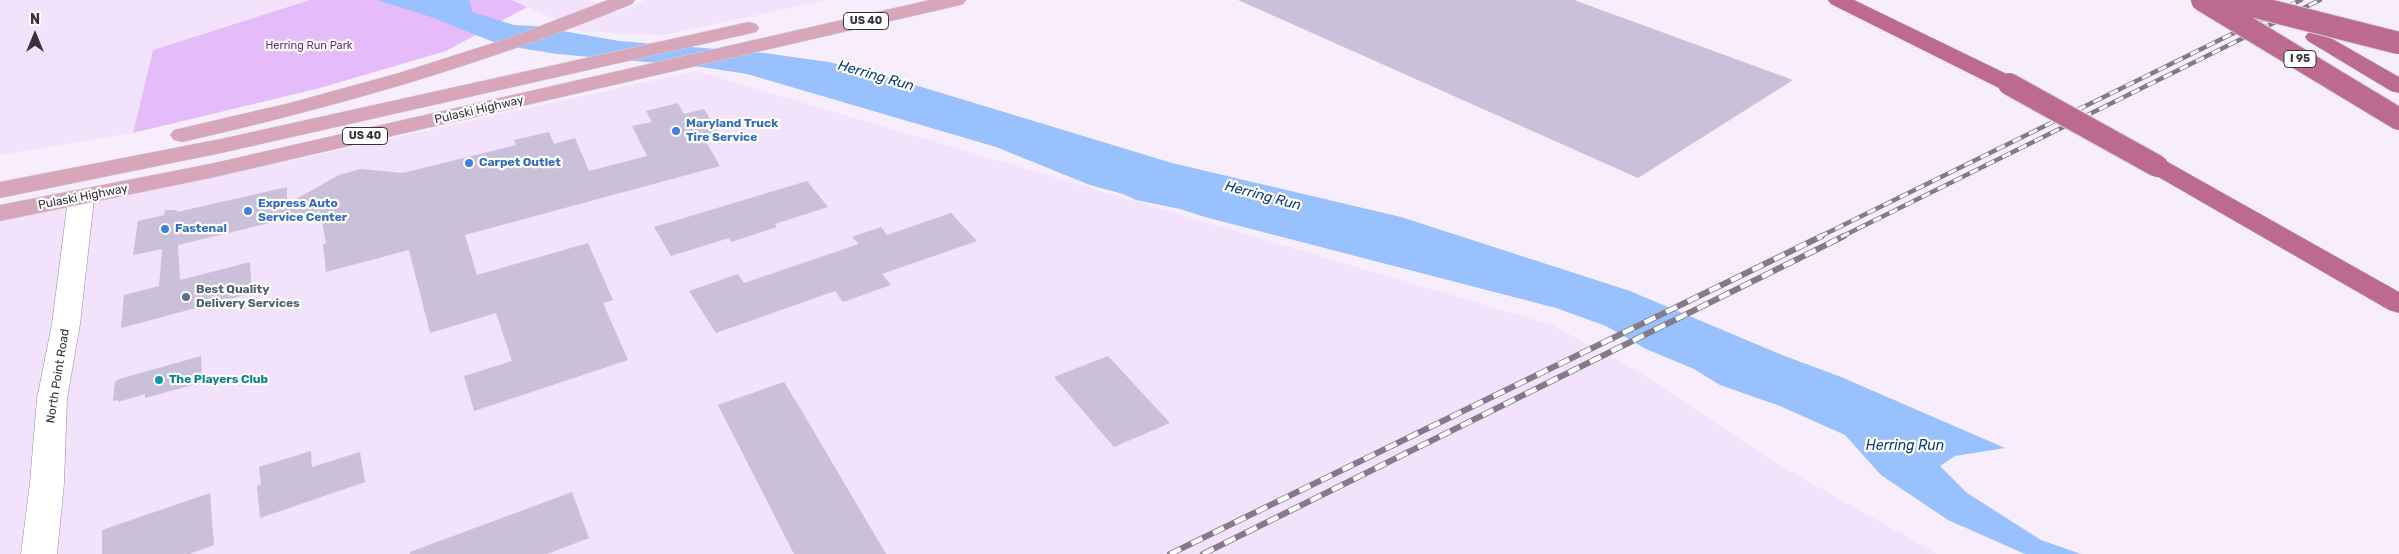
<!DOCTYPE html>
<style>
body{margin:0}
#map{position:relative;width:2399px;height:554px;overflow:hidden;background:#f7edfc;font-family:Rubik,sans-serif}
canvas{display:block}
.north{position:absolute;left:10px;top:10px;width:50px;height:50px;-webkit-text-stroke:4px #fff;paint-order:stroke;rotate:0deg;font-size:14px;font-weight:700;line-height:20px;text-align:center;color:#38323b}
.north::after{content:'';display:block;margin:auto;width:18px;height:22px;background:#38323b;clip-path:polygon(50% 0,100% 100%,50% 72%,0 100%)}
</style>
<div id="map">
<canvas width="2399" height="554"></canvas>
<div class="north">N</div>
</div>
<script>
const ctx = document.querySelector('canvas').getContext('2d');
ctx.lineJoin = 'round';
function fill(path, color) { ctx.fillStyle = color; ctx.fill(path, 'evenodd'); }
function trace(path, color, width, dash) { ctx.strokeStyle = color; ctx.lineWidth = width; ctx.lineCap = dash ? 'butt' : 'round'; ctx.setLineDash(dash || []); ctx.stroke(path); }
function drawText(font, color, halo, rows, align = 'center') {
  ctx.font = font + ' Rubik,sans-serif'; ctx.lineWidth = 4.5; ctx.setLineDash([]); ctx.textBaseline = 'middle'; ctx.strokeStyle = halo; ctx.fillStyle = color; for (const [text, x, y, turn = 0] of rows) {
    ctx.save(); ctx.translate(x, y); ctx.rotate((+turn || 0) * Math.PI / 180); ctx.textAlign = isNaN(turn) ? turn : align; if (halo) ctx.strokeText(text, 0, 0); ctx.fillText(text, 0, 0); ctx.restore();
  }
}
const built = new Path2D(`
 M 0,0 L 310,0 L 153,50 L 133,133 L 0,155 Z
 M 512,0 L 589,0 L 618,13 L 645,0 L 827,0 L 663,35 L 580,31 Z
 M 696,71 L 1552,325 L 1646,376 L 1772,461 L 1937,554 L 0,554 L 0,221 L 299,159 Z`);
const green = new Path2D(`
 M 310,0 L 512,0 L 527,7 L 446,51 L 320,88 L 133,133 L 153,50 Z`);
const water = new Path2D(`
 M 377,0 L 467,0 L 470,1 L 472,12 L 514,25 L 535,26 L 619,41 L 764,53 L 829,62 L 892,78 L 1172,163 L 1401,217 L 1630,291 L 1782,355 L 1841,377 L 2005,448 L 1955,456 L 1940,466 L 1967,493 L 2041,540 L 2081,554 L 2025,554 L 1948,520 L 1881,475 L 1845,435 L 1780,406 L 1720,385 L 1694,369 L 1646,349 L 1606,326 L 1556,308 L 1205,217 L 1180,209 L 1136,200 L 1123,194 L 1090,185 L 996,147 L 747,74 L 702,67 L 557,54 L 501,45 L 431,17 Z`);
const building = new Path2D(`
 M 1238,0 L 1574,0 L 1793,80 L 1638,178 Z
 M 678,103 L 684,114 L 704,109 L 720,136 L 705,140 L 720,166 L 465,235 L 477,275 L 588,243 L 613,300 L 603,303 L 628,360 L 474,411 L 464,376 L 512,361 L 496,313 L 430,333 L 409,250 L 326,272 L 323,244 L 326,243 L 320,211 L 178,245 L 180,280 L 250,262 L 252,293 L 121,328 L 124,295 L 159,286 L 162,249 L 133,255 L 138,221 L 164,215 L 165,210 L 177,210 L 177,212 L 287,187 L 287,204 L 339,175 L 361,169 L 403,173 L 516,145 L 514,140 L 549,132 L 554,144 L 575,138 L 589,171 L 647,156 L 632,126 L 652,122 L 646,111 Z
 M 807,181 L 828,207 L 775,224 L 777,227 L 731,242 L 729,238 L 671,256 L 654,227 Z
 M 951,213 L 977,241 L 882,274 L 891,285 L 843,302 L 835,291 L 716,333 L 689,291 L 738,274 L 744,283 L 859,244 L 852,237 L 881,227 L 887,235 Z
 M 201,356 L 202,378 L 200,383 L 145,398 L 145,394 L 118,402 L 118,400 L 113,401 L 115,382 L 119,379 Z
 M 1108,356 L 1170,423 L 1114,447 L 1054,377 Z
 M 784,382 L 800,408 L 886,554 L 794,554 L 718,405 Z
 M 311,451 L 312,467 L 360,452 L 365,482 L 260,518 L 257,486 L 261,484 L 259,467 Z
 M 572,492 L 589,538 L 547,554 L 410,554 L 410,552 Z
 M 210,493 L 214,545 L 189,554 L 102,554 L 102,530 Z`);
const secondary = new Path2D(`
 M 81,191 L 90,194 L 94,199 L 80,324 L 67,399 L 64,483 L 57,554 L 21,554 L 30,483 L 37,399 L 52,324 L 68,199 L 72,194 Z`);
const primary = new Path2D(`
 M 608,0 L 635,0 L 632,4 C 486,64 336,107 182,142 L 174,140 L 170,135 L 174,130 L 290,103 L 399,73 L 509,38 Z
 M 930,0 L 966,0 L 963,4 L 956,6 L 210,178 L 0,221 L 0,205 L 210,164 Z
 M 749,22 L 756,24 L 759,28 L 756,32 L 221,153 L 0,198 L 0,182 L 221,139 Z`);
const highway = new Path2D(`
 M 1828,0 L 1854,0 L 2017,79 L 2020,84 L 2017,89 L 2009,91 L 2001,89 L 1831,4 Z
 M 2315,31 L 2322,33 L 2399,77 L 2399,93 L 2391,91 L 2308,41 L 2305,37 L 2308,33 Z
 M 2157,159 L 2166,161 L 2399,292 L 2399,313 L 2389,310 L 2148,171 L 2145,166 L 2148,161 Z`);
const railFar1 = new Path2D(`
 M 1819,237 L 2301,0
 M 1841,237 L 2320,0`);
const rail = new Path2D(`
 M 1170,554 L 1822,236
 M 1203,554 L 1844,236`);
const highwayBridge = new Path2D(`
 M 2202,0 L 2399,119
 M 2228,0 L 2399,43
 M 2009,84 L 2157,166`);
const markers = [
 [676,131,5,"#3f7fe0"],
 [469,163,5,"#3f7fe0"],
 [248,211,5,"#3f7fe0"],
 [165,229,5,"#3f7fe0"],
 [186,297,5,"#5c6f8a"],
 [159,380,5,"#0f9aa8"]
];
const shields = [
 [866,21,45],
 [2300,59,32],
 [365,136,45]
];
const shieldNames = [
 ["US 40",866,21],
 ["I 95",2300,59],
 ["US 40",365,136]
];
const farParknames = [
 ["Herring Run Park",309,46]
];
const streetNames = [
 ["Pulaski Highway",479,110,-13],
 ["Pulaski Highway",83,197,-11],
 ["North Point Road",58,376,-81]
];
const shopNames = [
 ["Maryland Truck",686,124],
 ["Tire Service",686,138],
 ["Carpet Outlet",479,163],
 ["Express Auto",258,204],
 ["Service Center",258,218],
 ["Fastenal",175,229]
];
const serviceNames = [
 ["Best Quality",196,290],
 ["Delivery Services",196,304]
];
const cultureNames = [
 ["The Players Club",169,380]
];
const waterNames = [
 ["Herring Run",876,76,16],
 ["Herring Run",1263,196,15],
 ["Herring Run",1905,446]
];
fill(built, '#f2e2fb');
fill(green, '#e5bbfa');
fill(water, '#99c1fe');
fill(building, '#cac0d9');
trace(secondary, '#998ba1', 1);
trace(primary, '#d3d2d4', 1);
trace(highway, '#d3d2d4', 1);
fill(secondary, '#fff');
fill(primary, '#d7a6bb');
fill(highway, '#bc6a8e');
trace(railFar1, '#837b87', 4.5);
trace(rail, '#837b87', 6);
trace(railFar1, '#fff', 3, [9]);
trace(rail, '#fff', 4.5, [12]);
trace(highwayBridge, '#d3d2d4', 24, []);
trace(highwayBridge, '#bc6a8e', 22);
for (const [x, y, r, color] of markers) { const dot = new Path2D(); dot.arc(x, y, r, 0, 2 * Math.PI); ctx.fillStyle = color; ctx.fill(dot); trace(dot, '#fff', 2); }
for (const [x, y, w] of shields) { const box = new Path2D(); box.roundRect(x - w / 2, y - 8.5, w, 17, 4); ctx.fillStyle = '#fff'; ctx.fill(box); trace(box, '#38323b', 1); }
drawText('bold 11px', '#38323b', null, shieldNames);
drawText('11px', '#692984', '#fff', farParknames);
drawText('12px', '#38323b', '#fff', streetNames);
drawText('bold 12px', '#366cbe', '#fff', shopNames, 'left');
drawText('bold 12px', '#4e5e75', '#fff', serviceNames, 'left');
drawText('bold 12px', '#0d838f', '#fff', cultureNames, 'left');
drawText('italic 14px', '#0f3d7e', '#fff', waterNames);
</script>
